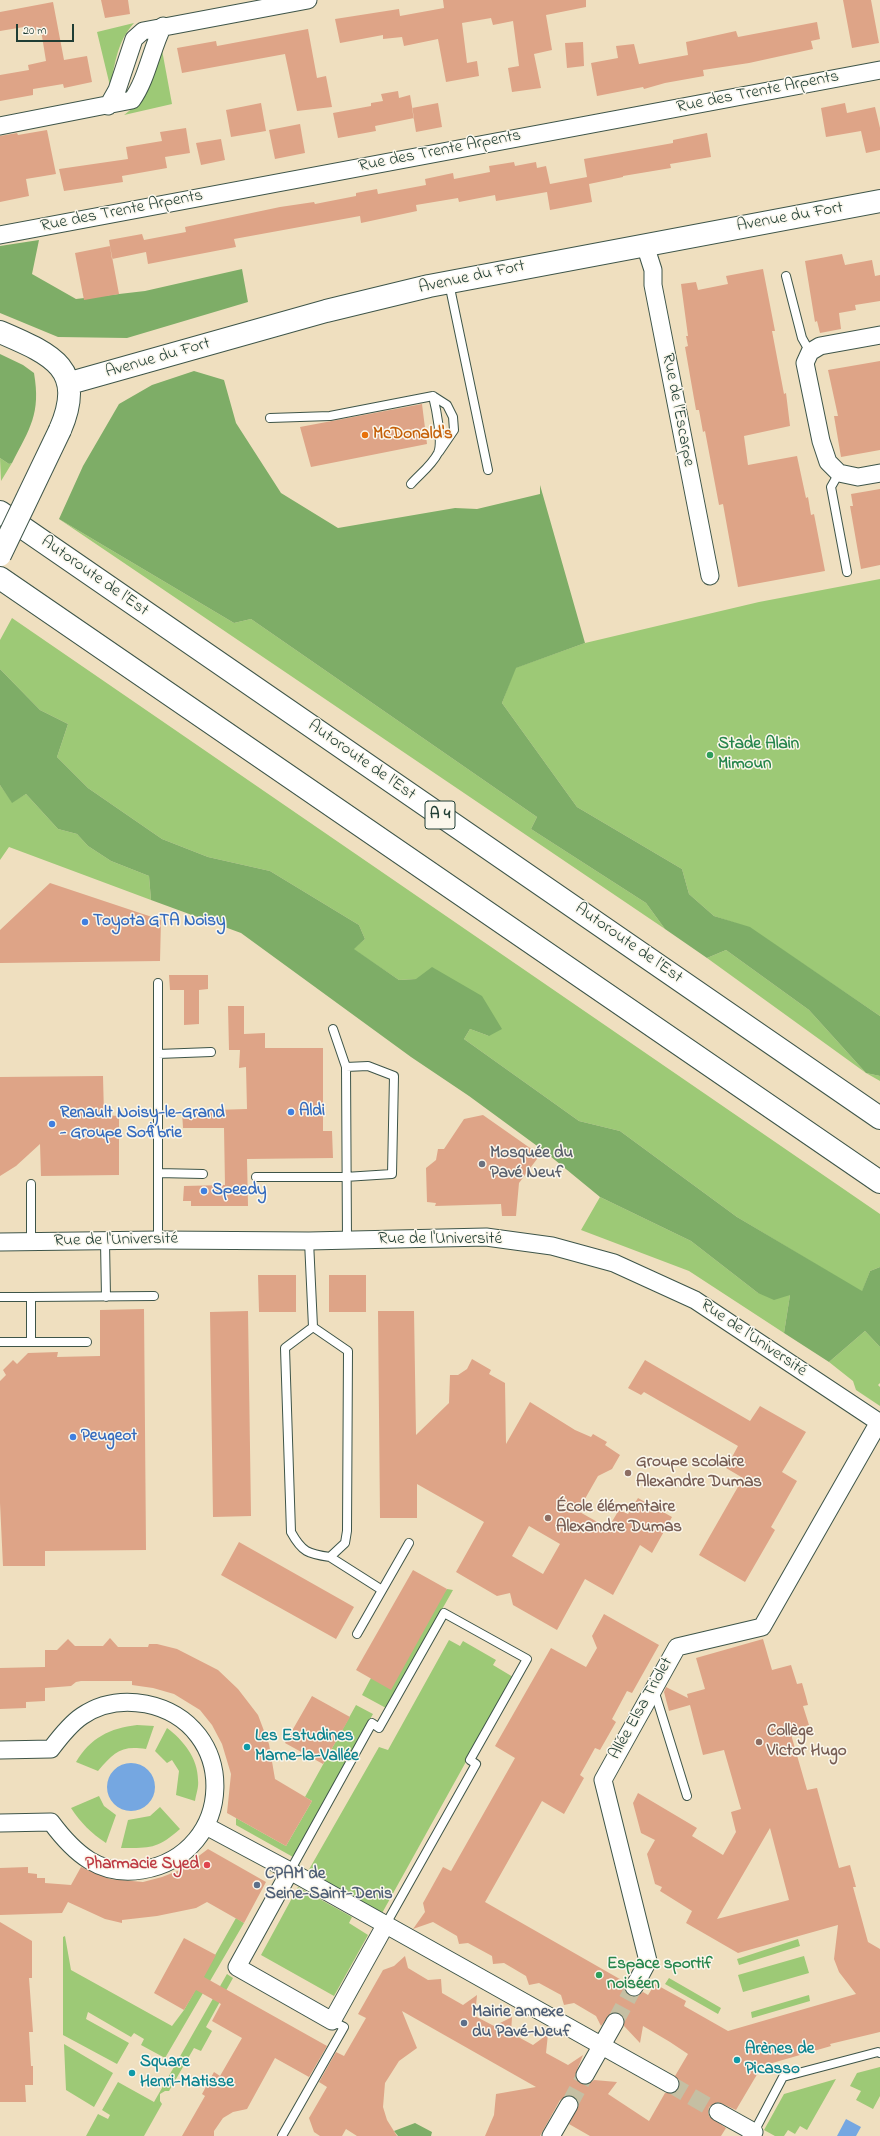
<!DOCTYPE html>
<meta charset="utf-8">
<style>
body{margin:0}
#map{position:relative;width:880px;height:2136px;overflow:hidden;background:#efdfbf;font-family:"Indie Flower",sans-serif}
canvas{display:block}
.scale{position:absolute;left:16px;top:24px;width:58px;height:18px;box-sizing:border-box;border:2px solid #1f3d34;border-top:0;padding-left:5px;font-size:12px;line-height:14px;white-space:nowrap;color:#1f3d34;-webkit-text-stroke:3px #fbf7ec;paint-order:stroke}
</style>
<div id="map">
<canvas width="880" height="2136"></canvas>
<div class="scale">20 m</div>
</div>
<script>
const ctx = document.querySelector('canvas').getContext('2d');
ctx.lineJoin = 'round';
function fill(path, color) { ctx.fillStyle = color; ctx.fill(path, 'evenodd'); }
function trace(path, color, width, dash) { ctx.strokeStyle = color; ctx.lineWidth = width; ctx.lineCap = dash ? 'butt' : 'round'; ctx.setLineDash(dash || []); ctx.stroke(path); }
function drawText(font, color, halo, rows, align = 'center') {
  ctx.font = font + ' "Indie Flower",sans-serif'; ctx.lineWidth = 3; ctx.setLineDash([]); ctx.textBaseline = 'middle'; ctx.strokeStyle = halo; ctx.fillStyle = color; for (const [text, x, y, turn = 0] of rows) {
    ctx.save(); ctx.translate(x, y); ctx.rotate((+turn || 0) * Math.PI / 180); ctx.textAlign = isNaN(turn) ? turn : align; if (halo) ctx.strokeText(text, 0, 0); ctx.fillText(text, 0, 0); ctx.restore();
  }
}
const green = new Path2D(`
 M 134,23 C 117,42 116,61 110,86 L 97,32 Z
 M 162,50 L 172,104 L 124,115 L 139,103 Z
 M 0,458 L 9,464 L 12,463 L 1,481 Z
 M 59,519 L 234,623 L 251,619 L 537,817 L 531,829 L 646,903 L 665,929 Z
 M 880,579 L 880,1016 L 750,928 L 714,916 L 689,894 L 682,869 L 577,807 L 502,703 L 515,668 L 585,643 L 759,602 Z
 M 12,618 L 880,1214 L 880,1267 L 870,1271 L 862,1292 L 737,1217 L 620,1131 L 579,1121 L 464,1039 L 470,1029 L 489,1036 L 416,979 L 399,980 L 353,949 L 365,939 L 359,925 L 270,871 L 208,857 L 162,839 L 88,788 L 57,757 L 68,724 L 40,710 L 0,669 L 0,640 Z
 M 0,785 L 12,802 L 26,794 L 58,829 L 77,834 L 88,846 L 111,861 L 149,876 L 151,900 L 9,847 L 0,860 Z
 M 726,950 L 809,1010 L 866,1073 L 880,1076 L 880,1081 L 866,1073 L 707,958 Z
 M 600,1197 L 691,1241 L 758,1293 L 790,1295 L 784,1333 L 689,1271 L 581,1230 Z
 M 865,1331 L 880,1347 L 880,1383 L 878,1385 L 880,1387 L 880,1406 L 856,1390 L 853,1381 L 829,1362 Z
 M 447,1589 L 453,1590 L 386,1708 L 362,1695 L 371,1678 Z
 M 449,1640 L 460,1646 L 463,1641 L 496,1660 L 493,1665 L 513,1677 L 381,1915 L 307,1873 L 379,1747 L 388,1750 Z
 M 356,1705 L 373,1714 L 293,1857 L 236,1825 L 236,1818 L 286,1846 L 312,1801 L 305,1797 Z
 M 137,1725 L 154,1726 L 146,1749 C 121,1745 114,1752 98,1771 L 76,1762 C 90,1738 110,1728 137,1725 Z
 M 167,1728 C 183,1740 198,1758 198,1780 C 199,1787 196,1794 195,1801 L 176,1795 L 179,1771 L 172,1760 L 167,1763 L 155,1751 Z
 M 99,1796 L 104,1806 L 116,1815 L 106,1843 C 91,1833 81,1823 71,1808 Z
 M 160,1807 L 180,1829 C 157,1849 151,1848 121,1848 L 128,1820 L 150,1816 Z
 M 298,1887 L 352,1917 L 349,1923 L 368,1935 L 334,1996 L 261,1955 Z
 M 236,1918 L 244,1923 L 165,2058 L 141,2045 L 144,2039 L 134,2033 L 131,2037 L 88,2012 L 86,2019 L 129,2043 L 117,2064 L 63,2035 L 63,1937 L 65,1936 L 71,1970 L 172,2026 L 184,2010 Z
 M 798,1939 L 800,1946 L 739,1965 L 737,1959 Z
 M 804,1956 L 809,1973 L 743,1992 L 738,1975 Z
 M 227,1974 L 233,1978 L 206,2027 L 212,2031 L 201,2051 L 194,2048 L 169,2091 L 165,2091 L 160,2094 L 160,2101 L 162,2104 L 144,2136 L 86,2136 L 98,2114 L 108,2119 L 110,2115 L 102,2110 L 118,2082 L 154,2102 Z
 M 669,1978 L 721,2008 L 718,2014 L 665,1984 Z
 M 809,1995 L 810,2001 L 752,2018 L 751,2012 Z
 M 64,2044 L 113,2073 L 94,2107 L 66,2090 Z
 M 880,2067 L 880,2096 L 873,2109 L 856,2100 L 861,2091 L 850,2086 L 857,2073 Z
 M 836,2079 L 807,2130 L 800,2126 L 795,2134 L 788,2130 L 784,2136 L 775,2136 L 764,2130 L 784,2094 Z`);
const forest = new Path2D(`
 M 39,240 L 32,274 L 76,299 L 145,291 L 242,269 L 248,302 L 127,338 L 58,337 L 0,313 L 0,246 Z
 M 0,354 L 23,365 L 34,373 C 41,414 30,428 12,463 L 9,464 L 0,458 Z
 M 194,371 L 224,380 L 236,423 L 281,493 L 338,528 L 455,508 L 477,509 L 540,494 L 540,485 L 585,643 L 516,668 L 502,703 L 577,807 L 682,869 L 689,894 L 714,916 L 750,927 L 880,1016 L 880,1076 L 866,1073 L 809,1010 L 726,950 L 707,958 L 665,929 L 646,903 L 531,829 L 537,817 L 251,619 L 234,623 L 59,519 L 83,466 L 119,404 L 152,385 Z
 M 0,669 L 40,710 L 68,724 L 57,757 L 88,788 L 162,839 L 208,857 L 270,871 L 359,925 L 365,939 L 354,949 L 399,980 L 416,979 L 432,967 L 482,996 L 502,1029 L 489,1036 L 470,1029 L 464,1039 L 579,1121 L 620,1131 L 737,1217 L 862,1291 L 870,1271 L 880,1267 L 880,1347 L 865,1331 L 829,1362 L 784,1333 L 790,1295 L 774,1300 L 758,1293 L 691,1241 L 600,1197 L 544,1151 L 469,1096 L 411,1057 L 241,933 L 151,900 L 149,876 L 111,861 L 88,846 L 77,834 L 58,829 L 26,794 L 12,803 L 0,785 Z
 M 415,2123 L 432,2132 L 431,2136 L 398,2136 L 394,2131 Z`);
const water = new Path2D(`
 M107 1787a24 24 0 1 1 48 0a24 24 0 1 1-48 0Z
 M 846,2119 L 861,2127 L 856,2136 L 837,2136 Z`);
const building = new Path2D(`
 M 101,0 L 128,0 L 130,14 L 105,18 Z
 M 443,0 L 586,0 L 586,7 L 546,15 L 552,50 L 534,54 L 541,88 L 512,92 L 508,68 L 519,66 L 513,21 L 493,25 L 491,18 L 462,23 L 467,63 L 477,61 L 479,76 L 446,82 L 438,39 L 404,46 L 402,37 L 383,39 L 383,35 L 340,43 L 335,19 L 399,9 L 400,16 L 444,8 Z
 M 843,0 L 871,0 L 879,43 L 852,48 Z
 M 53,2 L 64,60 L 87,56 L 92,82 L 64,88 L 63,84 L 33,89 L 33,95 L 0,101 L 0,75 L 29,70 L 28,65 L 46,61 L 41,30 L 31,31 L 30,26 L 0,31 L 0,12 Z
 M 817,22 L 820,39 L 811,41 L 813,49 L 749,63 L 703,70 L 704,76 L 665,83 L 644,89 L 643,87 L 597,96 L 591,63 L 618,58 L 616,46 L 634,44 L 639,64 L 688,55 L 686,42 L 736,31 L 738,37 Z
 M 308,29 L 317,78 L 326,76 L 332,107 L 297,111 L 285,54 L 182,73 L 177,48 L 216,41 L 217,46 Z
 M 583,42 L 584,66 L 567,68 L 565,43 Z
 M 398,91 L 399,98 L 410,95 L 414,118 L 375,126 L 376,131 L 338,138 L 333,113 L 371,106 L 371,103 L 383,101 L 381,94 Z
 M 261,103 L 266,131 L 231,137 L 226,110 Z
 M 438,103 L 442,127 L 416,132 L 412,108 Z
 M 845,103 L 847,113 L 875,107 L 880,128 L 880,150 L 866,153 L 861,131 L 826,137 L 821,108 Z
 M 300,124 L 305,153 L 275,159 L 269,130 Z
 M 186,128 L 190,153 L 165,157 L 167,168 L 122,176 L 123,182 L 64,191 L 59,169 L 128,159 L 126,147 L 162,141 L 160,132 Z
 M 47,130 L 56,174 L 26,179 L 29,196 L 0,202 L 0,136 L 17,133 L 18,135 Z
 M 707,133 L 711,157 L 670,164 L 671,168 L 623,176 L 623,177 L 589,184 L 592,202 L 550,210 L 547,192 L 496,201 L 495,195 L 459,202 L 458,198 L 416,205 L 417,211 L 361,223 L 360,216 L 234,239 L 236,247 L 148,264 L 146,252 L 112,259 L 109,240 L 142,234 L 144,240 L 186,232 L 185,227 L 280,207 L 314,202 L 315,204 L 356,196 L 356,193 L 377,189 L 378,194 L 426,185 L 425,179 L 453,173 L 454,179 L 490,172 L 489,166 L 514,162 L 515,166 L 536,162 L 537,168 L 546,166 L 550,184 L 587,177 L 584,159 L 673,143 L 673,140 Z
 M 221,139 L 225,160 L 201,165 L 196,143 Z
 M 110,246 L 119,294 L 84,300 L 75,253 Z
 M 842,254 L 845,265 L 872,260 L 875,276 L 880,275 L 880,301 L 855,305 L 856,310 L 839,313 L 841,329 L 820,333 L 817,321 L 815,322 L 805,261 Z
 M 763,269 L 775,331 L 772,331 L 784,394 L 786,393 L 790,426 L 744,436 L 748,465 L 797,456 L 806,498 L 808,497 L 811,515 L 814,514 L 825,571 L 738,587 L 723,504 L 719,505 L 705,431 L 703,432 L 699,410 L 696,410 L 685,347 L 688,346 L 686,336 L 688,336 L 681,284 L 696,282 L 698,290 L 728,284 L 726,276 Z
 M 880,361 L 880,450 L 841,457 L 834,416 L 838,416 L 828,370 Z
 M 422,404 L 427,444 L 311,467 L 300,427 Z
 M 880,489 L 880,565 L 861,569 L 850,506 L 853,506 L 851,494 Z
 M 50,883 L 161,920 L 160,961 L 0,963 L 0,930 Z
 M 169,975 L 208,975 L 208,989 L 199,990 L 199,1024 L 184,1025 L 184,990 L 170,990 Z
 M 228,1006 L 244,1006 L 244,1034 L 265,1033 L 265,1048 L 323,1048 L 323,1131 L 332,1131 L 333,1158 L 247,1159 L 248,1206 L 191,1206 L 191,1201 L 183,1201 L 184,1186 L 225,1185 L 224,1128 L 183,1128 L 182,1111 L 247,1109 L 246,1067 L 239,1068 L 240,1050 L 229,1050 Z
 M 103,1076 L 104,1115 L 119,1116 L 119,1175 L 41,1176 L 40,1144 L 16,1166 L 0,1176 L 0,1077 Z
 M 483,1115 L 540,1155 L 519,1183 L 516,1216 L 502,1216 L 501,1204 L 435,1206 L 436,1203 L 427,1202 L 426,1168 L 436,1160 L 438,1149 L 444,1149 L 464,1119 Z
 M 258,1275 L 296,1275 L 296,1312 L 259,1312 Z
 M 329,1275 L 366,1275 L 366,1312 L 329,1312 Z
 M 144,1309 L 146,1550 L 45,1551 L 45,1566 L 3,1566 L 0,1503 L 0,1381 L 6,1375 L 3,1370 L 13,1360 L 17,1364 L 28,1353 L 58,1352 L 57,1357 L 100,1356 L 100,1310 Z
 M 248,1311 L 251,1516 L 213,1517 L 210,1312 Z
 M 378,1311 L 414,1311 L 416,1435 L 449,1403 L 450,1375 L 458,1375 L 467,1369 L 472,1359 L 491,1370 L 489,1374 L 505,1383 L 506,1444 L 530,1402 L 575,1430 L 591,1437 L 593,1434 L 607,1442 L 605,1445 L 620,1455 L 612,1469 L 598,1476 L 578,1511 L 608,1528 L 619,1510 L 628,1514 L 638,1498 L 672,1517 L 652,1553 L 640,1545 L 613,1595 L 585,1579 L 557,1630 L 513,1605 L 510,1593 L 497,1596 L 456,1572 L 484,1522 L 417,1484 L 417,1518 L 380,1518 ZM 529,1526 L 560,1544 L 543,1574 L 512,1556 Z
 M 645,1360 L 750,1421 L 760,1406 L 806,1432 L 782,1472 L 797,1481 L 771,1527 L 775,1530 L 745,1582 L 699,1555 L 743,1478 L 726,1468 L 738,1446 L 644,1392 L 641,1395 L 628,1388 Z
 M 239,1542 L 354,1607 L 336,1639 L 221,1575 Z
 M 413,1570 L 447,1589 L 391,1690 L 356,1670 Z
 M 604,1614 L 659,1645 L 632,1693 L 627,1691 L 612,1719 L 616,1722 L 600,1750 L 595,1748 L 580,1775 L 584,1778 L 564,1814 L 542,1801 L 485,1902 L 625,1982 L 624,1988 L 629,1996 L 635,1997 L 643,1992 L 648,1995 L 655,1984 L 686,2001 L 684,2006 L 728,2031 L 856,1994 L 839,1972 L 834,1959 L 838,1925 L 738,1953 L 686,1923 L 692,1911 L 660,1891 L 662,1887 L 655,1884 L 647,1854 L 655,1840 L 641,1833 L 633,1803 L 638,1793 L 697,1828 L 692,1836 L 723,1855 L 736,1832 L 731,1812 L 741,1809 L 724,1750 L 703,1755 L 690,1705 L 669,1711 L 664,1692 L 666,1687 L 688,1698 L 687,1694 L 705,1689 L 696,1658 L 763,1639 L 772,1670 L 791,1665 L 797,1684 L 802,1683 L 806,1697 L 808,1705 L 803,1706 L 809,1725 L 790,1731 L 807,1790 L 817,1788 L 839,1868 L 850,1865 L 856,1887 L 853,1887 L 868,1942 L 880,1949 L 880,2032 L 830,2044 L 831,2046 L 762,2066 L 736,2110 L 718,2102 L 709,2107 L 708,2113 L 710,2117 L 726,2128 L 721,2136 L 590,2136 L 569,2124 L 579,2105 L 577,2100 L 569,2095 L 560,2100 L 540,2136 L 485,2136 L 494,2115 L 496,2094 L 536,2087 L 402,2011 L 417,2048 L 399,2061 L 385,2083 L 383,2107 L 387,2120 L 397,2136 L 357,2136 L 346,2129 L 342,2136 L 320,2136 L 314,2132 L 309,2118 L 327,2087 L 319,2082 L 336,2052 L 344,2056 L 366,2018 L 358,2014 L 383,1970 L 394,1966 L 405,1956 L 408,1968 L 428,1980 L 441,1979 L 442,1993 L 463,2005 L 477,1995 L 475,2016 L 494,2026 L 512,2017 L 511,2033 L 533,2045 L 548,2034 L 546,2053 L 568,2065 L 583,2055 L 575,2075 L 577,2080 L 585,2085 L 590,2083 L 594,2080 L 617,2082 L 608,2094 L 649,2121 L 665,2093 L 675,2093 L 679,2089 L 680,2083 L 675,2076 L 688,2054 L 670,2042 L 643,2026 L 640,2043 L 624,2026 L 623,2017 L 615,2012 L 610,2014 L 601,2026 L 596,2016 L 574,2003 L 564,2005 L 561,1995 L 539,1983 L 529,1985 L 526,1976 L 504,1963 L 493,1964 L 492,1956 L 468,1943 L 459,1944 L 457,1936 L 433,1922 L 413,1929 L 425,1912 L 423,1903 L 443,1867 L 451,1871 L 515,1758 L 495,1746 L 551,1648 L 586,1667 L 597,1648 L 592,1636 ZM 770,1828 L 789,1900 L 717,1919 Z
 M 110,1638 L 118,1647 L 148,1647 L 149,1644 L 157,1644 L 177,1649 L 218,1670 L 238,1689 L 258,1715 L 269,1744 L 275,1779 L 312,1801 L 286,1846 L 227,1813 L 231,1774 L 222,1744 L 212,1725 L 200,1710 L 174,1694 L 153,1688 L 132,1685 L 132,1681 L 81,1681 L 76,1682 L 71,1686 L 45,1688 L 45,1701 L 26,1702 L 26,1708 L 0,1709 L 0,1668 L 45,1667 L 45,1650 L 57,1650 L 68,1639 L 75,1646 L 103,1646 Z
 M 312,1696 L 350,1717 L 323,1764 L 285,1743 Z
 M 208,1849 L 266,1882 L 244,1923 L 207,1902 L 196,1908 L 157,1916 L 122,1920 L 122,1923 L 105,1919 L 68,1902 L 62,1913 L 0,1915 L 0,1868 L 28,1867 L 28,1873 L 37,1874 L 37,1878 L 45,1878 L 45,1883 L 71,1885 L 81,1867 L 110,1879 L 143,1882 L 162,1877 L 180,1870 Z
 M 0,1922 L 32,1941 L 32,1978 L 29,1978 L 33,2032 L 29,2032 L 31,2066 L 33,2066 L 33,2085 L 25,2085 L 26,2102 L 0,2102 Z
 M 184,1938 L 216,1955 L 204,1977 L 327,2046 L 309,2077 L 275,2058 L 247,2109 L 233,2112 L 223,2118 L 214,2131 L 214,2136 L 182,2136 L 205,2096 L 202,2094 L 214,2072 L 220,2076 L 242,2038 L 212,2021 L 221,2004 L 196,1990 L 184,2010 L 154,1993 Z`);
const streetTunnel = new Path2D(`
 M 615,2022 L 634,1987
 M 670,2084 L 718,2112
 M 569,2105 L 585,2075`);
const lane = new Path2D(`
 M 786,276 L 802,338 L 810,352
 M 449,283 L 488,470
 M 433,396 L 447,405 L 453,417 L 454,430 L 439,452
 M 270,418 L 330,416 L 433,396 C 436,408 443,442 438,453 C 432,465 420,474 411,484
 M 839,473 L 831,487 L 847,572
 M 333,1029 L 346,1067
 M 158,1054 L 211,1052
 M 158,1173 L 203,1174
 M 256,1177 L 345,1177 L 392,1174 L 394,1076 L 368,1066 L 346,1067 L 347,1240
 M 31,1184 L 31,1242
 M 158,1240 L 158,983
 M 309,1241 L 313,1327
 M 105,1242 L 106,1297
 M 0,1297 L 31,1297
 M 313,1327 L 348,1351 L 347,1531 L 345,1543 L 330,1557 C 308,1554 302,1552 291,1532 L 285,1348 Z
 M 0,1342 L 31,1342 L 31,1297 L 154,1296
 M 31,1342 L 87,1342
 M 330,1557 L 382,1590
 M 357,1634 L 409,1543
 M 654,1690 L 687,1796
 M 290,1871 L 372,1723 L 379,1728 L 444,1613 L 527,1659 L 470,1760 L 476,1764 L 386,1924
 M 754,2132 L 783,2077 L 878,2052 L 880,2053
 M 282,2136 L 344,2027 L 332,2021`);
const street = new Path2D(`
 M 108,106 L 117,90 L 134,39 L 143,31 L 308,0
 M 0,126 L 132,100 C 147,79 151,50 163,26
 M 0,235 L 880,70
 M 645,245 L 653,270 L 653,285 L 710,576
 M 880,335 L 820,346 L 810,352 L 805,363 L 821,441 L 828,462 L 839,473 L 858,477 L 880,473
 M 0,1242 L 158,1240 L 309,1241 L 486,1237 L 552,1246 L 614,1263 L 695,1300 L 880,1423
 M 0,1750 L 51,1749 C 60,1737 70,1724 82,1716 C 101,1703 124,1700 146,1704 C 240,1723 237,1854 142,1870 C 100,1877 74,1853 51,1822 L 0,1823
 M 206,1826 L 290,1871 L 670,2084
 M 290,1871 L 237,1967 L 332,2021 L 386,1924
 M 634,1987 L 648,1961 L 603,1780 L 677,1647 L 762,1627 L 879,1422
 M 585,2075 L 615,2022
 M 718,2112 L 754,2132 L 751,2136
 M 551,2136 L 569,2105`);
const secondary = new Path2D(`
 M 0,332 C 51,354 87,368 60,430
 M 70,383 L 326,311 L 429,286 L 880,201`);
const highway = new Path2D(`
 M 0,512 L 880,1118
 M 0,578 L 880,1182`);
const secondaryBridge = new Path2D(`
 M 0,555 L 60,430`);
const markers = [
 [365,435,4,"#e8710a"],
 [710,755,4,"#2e9e5b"],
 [85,922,4,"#3f7fe0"],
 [291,1112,4,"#3f7fe0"],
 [52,1124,4,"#3f7fe0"],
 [482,1164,4,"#6b7280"],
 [204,1191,4,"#3f7fe0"],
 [73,1437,4,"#3f7fe0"],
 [628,1473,4,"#8d6e63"],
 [548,1518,4,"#8d6e63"],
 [759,1742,4,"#8d6e63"],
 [247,1747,4,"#0f9aa8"],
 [207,1865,4,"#e0444e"],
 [257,1885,4,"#5c6f8a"],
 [599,1975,4,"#2e9e5b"],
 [464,2023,4,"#5c6f8a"],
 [737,2060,4,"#0f9aa8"],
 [132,2073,4,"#0f9aa8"]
];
const shields = [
 [440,815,30]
];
const shieldNames = [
 ["A 4",440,815]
];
const streetNames = [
 ["Rue des Trente Arpents",758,93,-11],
 ["Rue des Trente Arpents",440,152,-11],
 ["Rue des Trente Arpents",122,212,-11],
 ["Avenue du Fort",790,218,-10],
 ["Avenue du Fort",472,278,-12],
 ["Avenue du Fort",158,359,-16],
 ["Rue de l’Escarpe",677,410,79],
 ["Autoroute de l’Est",94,577,35],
 ["Autoroute de l’Est",361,761,35],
 ["Autoroute de l’Est",628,944,35],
 ["Rue de l'Université",440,1240],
 ["Rue de l'Université",116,1241,-1],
 ["Rue de l'Université",753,1339,34],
 ["Allée Elsa Triolet",642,1709,-61]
];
const foodNames = [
 ["McDonald's",373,435]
];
const leisureNames = [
 ["Stade Alain",718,745],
 ["Mimoun",718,765],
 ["Espace sportif",607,1965],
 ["noiséen",607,1985]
];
const shopNames = [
 ["Toyota GTA Noisy",93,922],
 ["Aldi",299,1112],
 ["Renault Noisy-le-Grand",60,1114],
 ["- Groupe Sofibrie",60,1134],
 ["Speedy",212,1191],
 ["Peugeot",81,1437]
];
const worshipNames = [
 ["Mosquée du",490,1154],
 ["Pavé Neuf",490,1174]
];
const educationNames = [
 ["Groupe scolaire",636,1463],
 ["Alexandre Dumas",636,1483],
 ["École élémentaire",556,1508],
 ["Alexandre Dumas",556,1528],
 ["Collège",767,1732],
 ["Victor Hugo",767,1752]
];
const cultureNames = [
 ["Les Estudines",255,1737],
 ["Marne-la-Vallée",255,1757],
 ["Arènes de",745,2050],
 ["Picasso",745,2070],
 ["Square",140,2063],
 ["Henri-Matisse",140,2083]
];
const healthNames = [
 ["Pharmacie Syed",199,1865]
];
const serviceNames = [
 ["CPAM de",265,1875],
 ["Seine-Saint-Denis",265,1895],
 ["Mairie annexe",472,2013],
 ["du Pavé-Neuf",472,2033]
];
fill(green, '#9dc976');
fill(forest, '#7ead67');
fill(water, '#75a7e1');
fill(building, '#dea487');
trace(streetTunnel, '#c5bfa3', 17, [17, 8]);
trace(lane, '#3e5549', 10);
trace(street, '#3e5549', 19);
trace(secondary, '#3e5549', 24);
trace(highway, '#3e5549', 24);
trace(lane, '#fff', 8);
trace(street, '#fff', 17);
trace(secondary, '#fff', 22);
trace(highway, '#fff', 22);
trace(secondaryBridge, '#3e5549', 24, []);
trace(secondaryBridge, '#fff', 22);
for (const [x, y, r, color] of markers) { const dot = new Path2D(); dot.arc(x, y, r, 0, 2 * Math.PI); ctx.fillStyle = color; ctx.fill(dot); trace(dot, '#fbf7ec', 1.5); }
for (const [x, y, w] of shields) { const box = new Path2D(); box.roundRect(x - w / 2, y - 14, w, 28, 3); ctx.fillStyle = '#fbf7ec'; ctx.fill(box); trace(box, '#1f3d34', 1); }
drawText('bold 16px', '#1f3d34', null, shieldNames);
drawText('17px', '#1f3d34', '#fbf7ec', streetNames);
drawText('bold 17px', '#c56008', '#fbf7ec', foodNames, 'left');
drawText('bold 17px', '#27864d', '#fbf7ec', leisureNames, 'left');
drawText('bold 17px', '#366cbe', '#fbf7ec', shopNames, 'left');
drawText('bold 17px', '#5b616d', '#fbf7ec', worshipNames, 'left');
drawText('bold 17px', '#785e54', '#fbf7ec', educationNames, 'left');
drawText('bold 17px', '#0d838f', '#fbf7ec', cultureNames, 'left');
drawText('bold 17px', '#be3a42', '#fbf7ec', healthNames, 'right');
drawText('bold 17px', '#4e5e75', '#fbf7ec', serviceNames, 'left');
</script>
